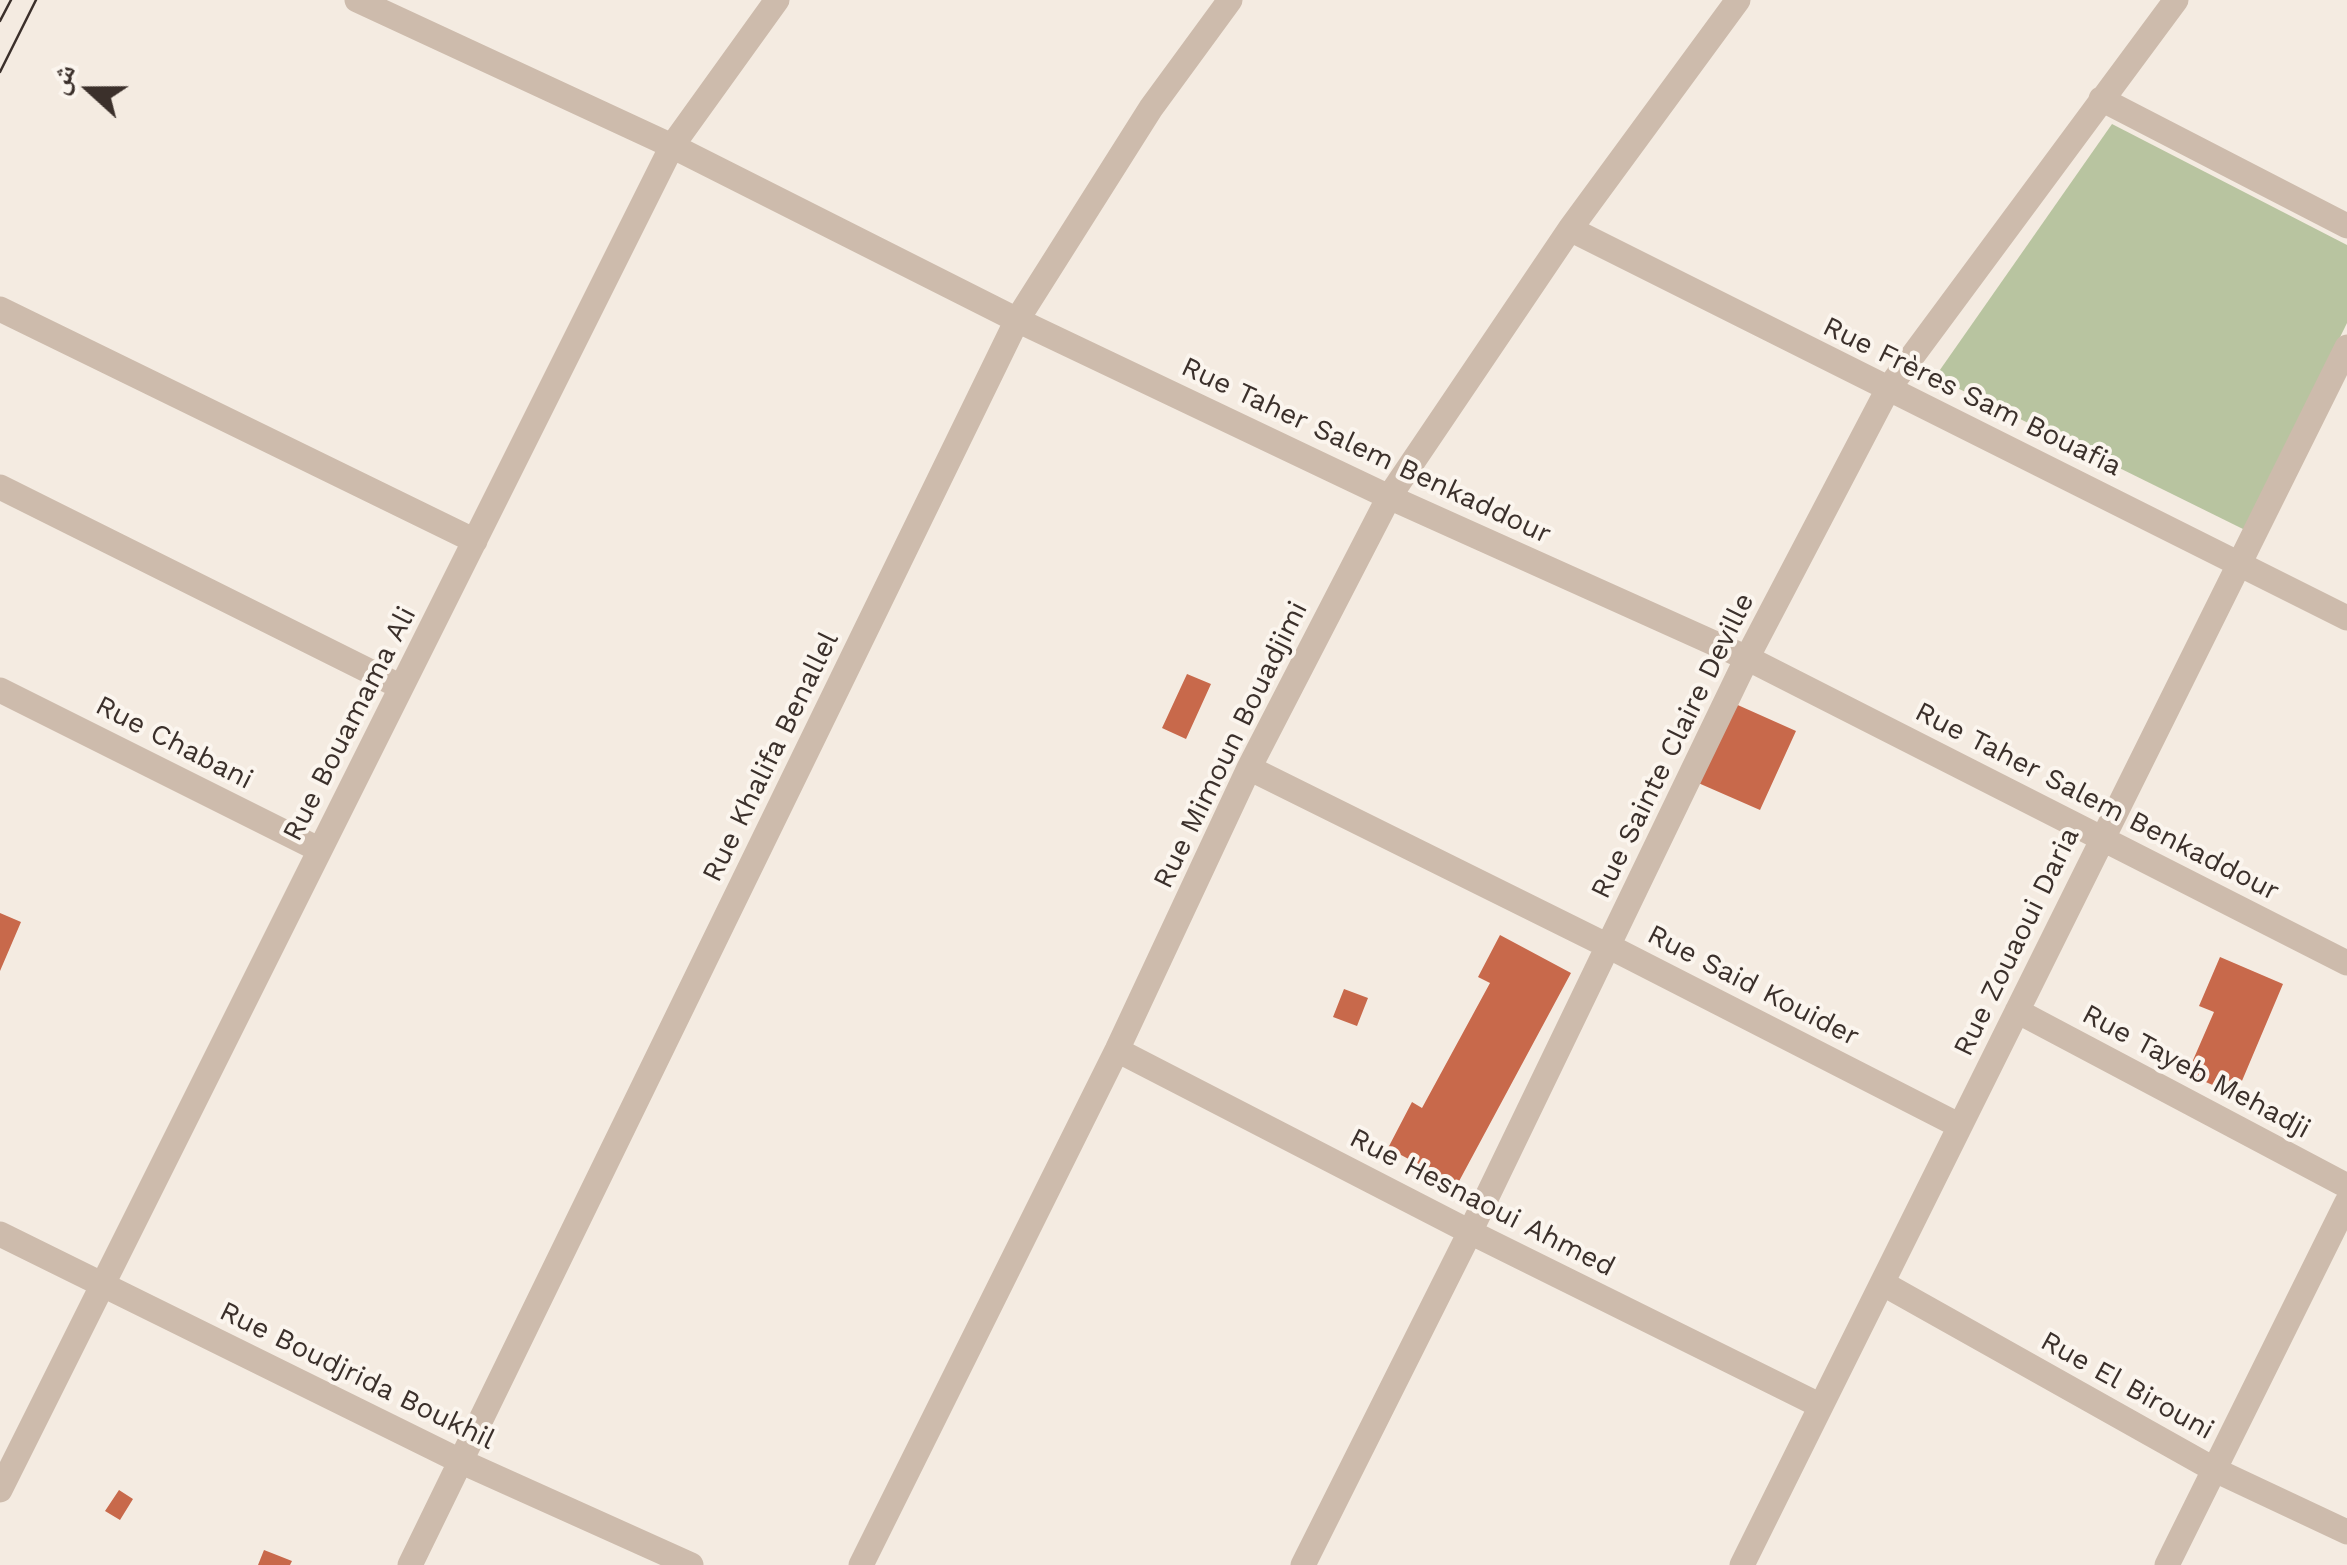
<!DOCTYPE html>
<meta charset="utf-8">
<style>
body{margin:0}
#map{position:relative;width:2347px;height:1565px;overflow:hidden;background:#f4ebe1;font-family:"Work Sans","Noto Naskh Arabic",sans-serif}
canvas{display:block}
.north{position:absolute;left:40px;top:40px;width:100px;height:100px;-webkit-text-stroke:8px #fbf5ee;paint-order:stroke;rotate:291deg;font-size:28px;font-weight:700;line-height:40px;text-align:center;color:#3b302b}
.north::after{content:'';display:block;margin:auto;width:35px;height:45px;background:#3b302b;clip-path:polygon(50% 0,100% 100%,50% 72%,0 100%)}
</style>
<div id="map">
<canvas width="2347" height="1565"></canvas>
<div class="north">ش</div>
</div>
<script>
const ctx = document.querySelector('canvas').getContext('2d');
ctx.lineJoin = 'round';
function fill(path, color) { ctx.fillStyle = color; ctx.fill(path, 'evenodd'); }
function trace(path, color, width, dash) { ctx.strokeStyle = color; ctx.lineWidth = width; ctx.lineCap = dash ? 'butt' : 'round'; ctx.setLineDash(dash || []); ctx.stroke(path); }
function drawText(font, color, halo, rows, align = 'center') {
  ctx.font = font + ' "Work Sans",sans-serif'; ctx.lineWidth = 8; ctx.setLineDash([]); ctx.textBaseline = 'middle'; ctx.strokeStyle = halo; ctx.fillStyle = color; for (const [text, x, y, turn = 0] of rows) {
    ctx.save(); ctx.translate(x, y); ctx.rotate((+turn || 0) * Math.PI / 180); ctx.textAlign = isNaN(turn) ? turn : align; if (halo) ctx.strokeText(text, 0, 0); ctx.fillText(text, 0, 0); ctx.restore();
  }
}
const green = new Path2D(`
 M 2112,124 L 2347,245 L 2347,323 L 2245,530 L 1935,377 Z`);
const building = new Path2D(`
 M 1187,674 L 1211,684 L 1186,739 L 1162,728 Z
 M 1731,702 L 1796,731 L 1760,810 L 1696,782 Z
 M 0,913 L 21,922 L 0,971 Z
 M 1500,935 L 1571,973 L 1457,1185 L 1388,1148 L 1412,1102 L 1422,1108 L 1490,983 L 1478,977 Z
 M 2220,957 L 2283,984 L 2236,1095 L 2187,1074 L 2214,1012 L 2199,1006 Z
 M 1344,989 L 1368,998 L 1357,1026 L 1333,1017 Z
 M 119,1490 L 133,1499 L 120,1520 L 105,1511 Z
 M 264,1550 L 292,1561 L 290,1565 L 258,1565 Z`);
const minor = new Path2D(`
 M 357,0 L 672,146 L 1017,320 L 1389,497 L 1747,658 L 2347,963
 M 2101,99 L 2347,226
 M 1570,229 L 2347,618
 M 0,309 L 475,541
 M 0,487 L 401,687
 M 0,690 L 320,850
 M 1249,768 L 1608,946 L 1960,1126
 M 2017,1011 L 2347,1186
 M 1117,1050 L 1470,1232 L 1821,1406
 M 0,1234 L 460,1461 L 691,1565
 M 1882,1283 L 2215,1470 L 2347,1532
 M 0,1490 L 672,146 L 777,0
 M 410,1565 L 1017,320 L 1151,108 L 1230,0
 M 861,1565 L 1117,1050 L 1249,768 L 1389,497 L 1570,229 L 1738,0
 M 1303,1565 L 1470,1232 L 1747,658 L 1888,389 L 2176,0
 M 1742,1565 L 2347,347
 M 2167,1565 L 2347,1202`);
const tram = new Path2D(`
 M 0,21 L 11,0
 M 0,72 L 36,0`);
const streetNames = [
 ["Rue Frères Sam Bouafia",1972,397,26],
 ["Rue Taher Salem Benkaddour",1366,451,25],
 ["Rue Bouamama Ali",350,724,-63],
 ["Rue Chabani",174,743,27],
 ["Rue Mimoun Bouadjimi",1231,745,-64],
 ["Rue Sainte Claire Deville",1673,746,-64],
 ["Rue Khalifa Benallel",771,757,-64],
 ["Rue Taher Salem Benkaddour",2097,802,27],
 ["Rue Zouaoui Daria",2017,942,-64],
 ["Rue Said Kouider",1753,986,27],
 ["Rue Tayeb Mehadji",2196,1072,28],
 ["Rue Hesnaoui Ahmed",1482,1203,27],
 ["Rue Boudjrida Boukhil",357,1376,26],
 ["Rue El Birouni",2127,1386,29]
];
fill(green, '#b8c4a0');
fill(building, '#c8694b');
trace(minor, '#cdbbac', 25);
trace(tram, '#3b302b', 2.5);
drawText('28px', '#3b302b', '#fbf5ee', streetNames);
</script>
